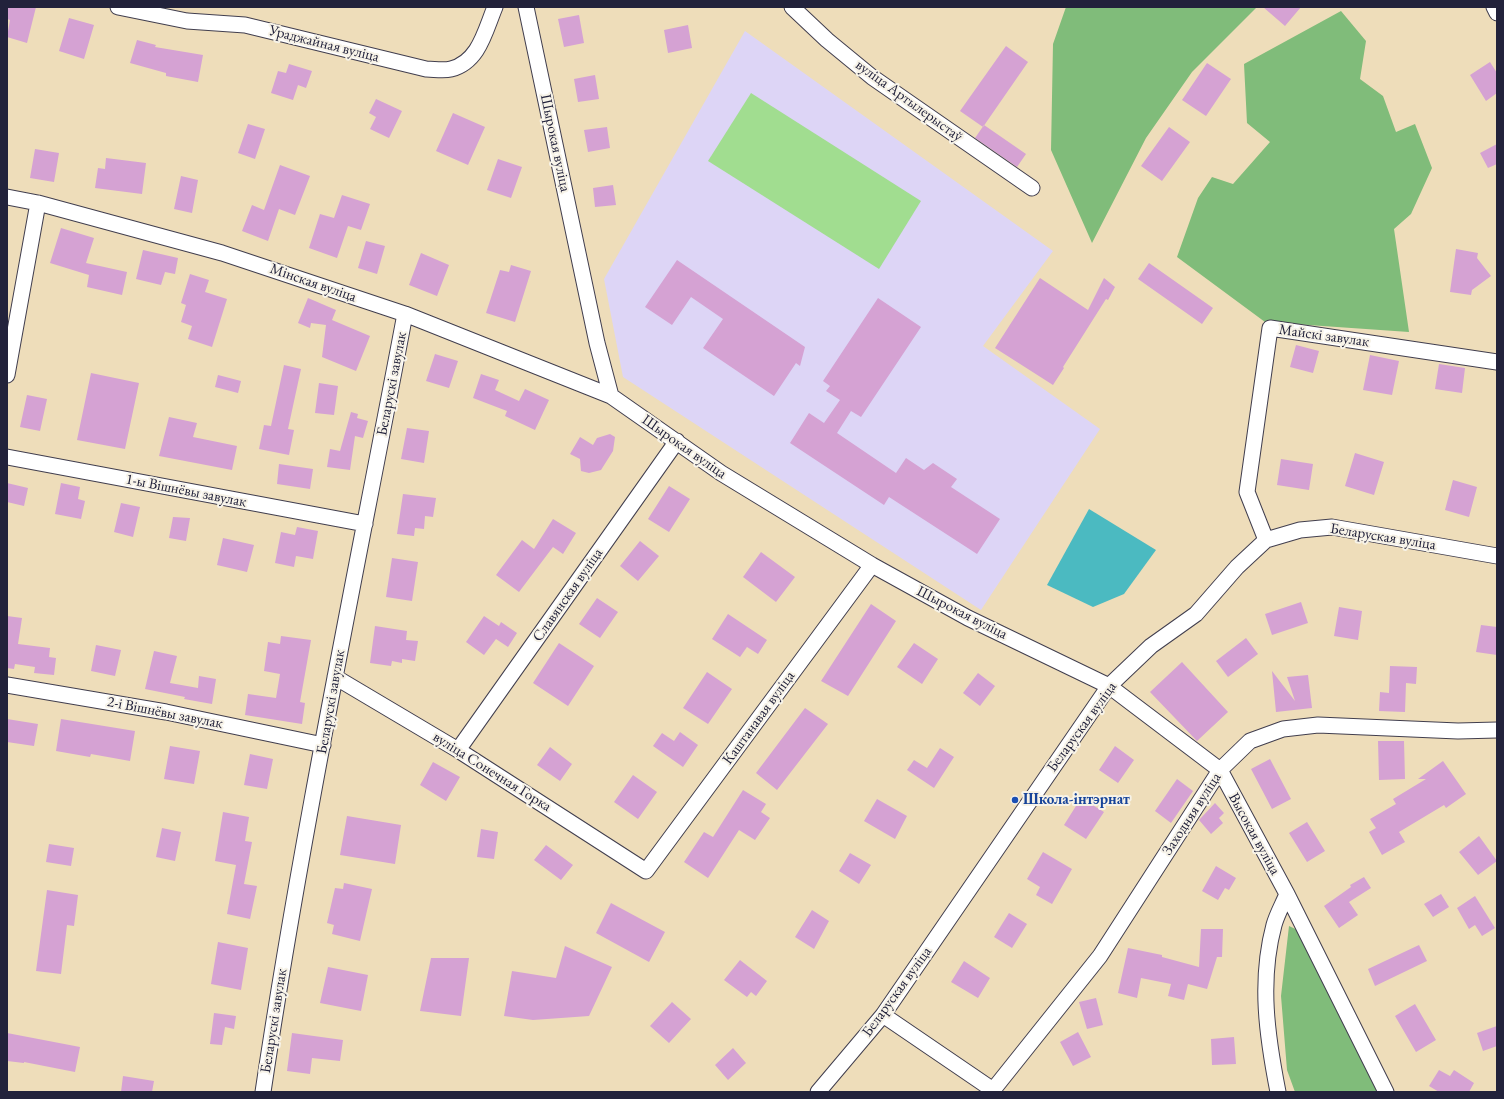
<!DOCTYPE html>
<meta charset="utf-8">
<style>
body{margin:0}
#map{position:relative;width:1504px;height:1099px;overflow:hidden;background:#eeddba;font-family:"EB Garamond",serif}
canvas{display:block}
.frame{position:absolute;inset:0;border:8px solid #22223b;pointer-events:none}
</style>
<div id="map">
<canvas width="1504" height="1099"></canvas>
<div class="frame"></div>
</div>
<script>
const ctx = document.querySelector('canvas').getContext('2d');
ctx.lineJoin = 'round';
function fill(path, color) { ctx.fillStyle = color; ctx.fill(path, 'evenodd'); }
function trace(path, color, width, dash) { ctx.strokeStyle = color; ctx.lineWidth = width; ctx.lineCap = dash ? 'butt' : 'round'; ctx.setLineDash(dash || []); ctx.stroke(path); }
function drawText(font, color, halo, rows, align = 'center') {
  ctx.font = font + ' "EB Garamond",serif'; ctx.lineWidth = 4; ctx.setLineDash([]); ctx.textBaseline = 'middle'; ctx.strokeStyle = halo; ctx.fillStyle = color; for (const [text, x, y, turn = 0] of rows) {
    ctx.save(); ctx.translate(x, y); ctx.rotate((+turn || 0) * Math.PI / 180); ctx.textAlign = isNaN(turn) ? turn : align; if (halo) ctx.strokeText(text, 0, 0); ctx.fillText(text, 0, 0); ctx.restore();
  }
}
const built = new Path2D(`
 M 745,31 L 1053,251 L 983,346 L 1100,429 L 981,610 L 623,377 L 604,279 Z`);
const green = new Path2D(`
 M 751,93 L 921,201 L 879,269 L 708,161 Z`);
const forest = new Path2D(`
 M 1066,7 L 1257,7 L 1192,72 L 1146,138 L 1092,243 L 1051,150 L 1053,44 Z
 M 1341,11 L 1366,41 L 1360,79 L 1383,96 L 1396,132 L 1415,124 L 1432,168 L 1411,214 L 1394,229 L 1409,332 L 1265,322 L 1177,257 L 1198,198 L 1212,177 L 1233,184 L 1270,142 L 1247,123 L 1244,64 Z
 M 1289,926 L 1308,935 L 1391,1092 L 1295,1092 L 1287,1070 L 1281,996 Z`);
const water = new Path2D(`
 M 1089,509 L 1156,550 L 1124,594 L 1093,607 L 1047,585 Z`);
const building = new Path2D(`
 M 7,7 L 36,7 L 27,43 L 7,37 L 10,20 L 7,19 Z
 M 1263,7 L 1301,7 L 1285,26 Z
 M 579,15 L 584,43 L 564,47 L 558,19 Z
 M 69,18 L 94,25 L 84,59 L 59,51 Z
 M 688,25 L 692,48 L 668,53 L 664,30 Z
 M 137,40 L 156,45 L 155,47 L 203,55 L 198,82 L 166,76 L 166,73 L 130,63 Z
 M 1006,46 L 1028,62 L 983,127 L 960,111 Z
 M 1490,62 L 1497,73 L 1497,93 L 1486,101 L 1470,75 Z
 M 1207,63 L 1231,79 L 1206,116 L 1182,100 Z
 M 289,64 L 312,71 L 306,88 L 298,85 L 293,100 L 271,93 L 278,71 L 286,73 Z
 M 595,75 L 599,99 L 578,102 L 574,79 Z
 M 376,99 L 402,111 L 389,138 L 370,129 L 376,117 L 369,113 Z
 M 453,113 L 485,127 L 468,165 L 436,151 Z
 M 248,124 L 265,129 L 255,159 L 238,153 Z
 M 984,125 L 1026,154 L 1017,167 L 975,138 Z
 M 607,127 L 610,148 L 588,152 L 584,130 Z
 M 1169,127 L 1190,142 L 1162,181 L 1141,166 Z
 M 1497,144 L 1497,164 L 1488,168 L 1480,153 Z
 M 35,149 L 59,153 L 54,182 L 30,178 Z
 M 106,158 L 146,163 L 142,194 L 95,188 L 98,168 L 105,169 Z
 M 498,159 L 522,167 L 511,198 L 487,190 Z
 M 280,165 L 310,176 L 295,215 L 279,209 L 268,241 L 242,231 L 252,205 L 264,210 Z
 M 181,176 L 198,180 L 192,213 L 174,209 Z
 M 613,185 L 616,205 L 595,207 L 593,188 Z
 M 342,195 L 370,204 L 361,230 L 348,226 L 337,258 L 309,248 L 320,214 L 334,218 Z
 M 61,228 L 94,238 L 86,263 L 127,272 L 122,295 L 87,287 L 89,275 L 50,263 Z
 M 366,241 L 385,246 L 377,274 L 358,268 Z
 M 1456,249 L 1478,253 L 1477,258 L 1491,276 L 1472,290 L 1471,295 L 1450,292 Z
 M 143,250 L 178,258 L 175,274 L 165,272 L 161,285 L 136,279 Z
 M 421,253 L 449,265 L 437,296 L 409,285 Z
 M 677,260 L 805,347 L 800,366 L 796,363 L 774,396 L 703,348 L 723,319 L 691,297 L 672,325 L 645,307 Z
 M 1149,263 L 1213,308 L 1202,324 L 1138,279 Z
 M 511,265 L 531,271 L 515,322 L 486,313 L 500,270 L 509,272 Z
 M 190,274 L 209,280 L 205,292 L 227,299 L 212,347 L 188,339 L 192,326 L 181,322 L 186,305 L 181,303 Z
 M 1040,278 L 1088,310 L 1104,278 L 1115,287 L 1108,300 L 1106,299 L 1063,367 L 1064,368 L 1053,385 L 995,348 Z
 M 308,298 L 336,310 L 332,320 L 370,336 L 356,371 L 322,357 L 326,325 L 311,323 L 310,328 L 298,323 Z
 M 878,298 L 921,327 L 861,417 L 851,411 L 837,433 L 896,473 L 906,458 L 924,470 L 933,463 L 957,479 L 951,487 L 1000,519 L 977,554 L 889,497 L 884,505 L 790,443 L 809,413 L 824,423 L 840,400 L 826,391 L 830,386 L 823,381 Z
 M 1296,345 L 1319,351 L 1313,373 L 1290,367 Z
 M 435,354 L 458,361 L 449,388 L 426,381 Z
 M 1370,355 L 1399,361 L 1392,395 L 1363,390 Z
 M 1439,364 L 1465,368 L 1462,393 L 1435,389 Z
 M 284,365 L 301,369 L 288,429 L 294,430 L 289,455 L 259,449 L 264,425 L 271,426 Z
 M 91,373 L 139,383 L 125,449 L 77,440 Z
 M 481,374 L 499,380 L 495,390 L 519,401 L 525,389 L 549,400 L 535,430 L 505,416 L 507,411 L 473,398 Z
 M 218,375 L 241,381 L 238,393 L 215,387 Z
 M 319,383 L 338,386 L 334,415 L 315,413 Z
 M 27,395 L 47,399 L 40,431 L 20,427 Z
 M 351,412 L 358,414 L 357,418 L 368,421 L 363,438 L 355,436 L 350,470 L 327,467 L 330,449 L 340,451 Z
 M 169,417 L 197,423 L 193,437 L 237,446 L 232,470 L 159,456 Z
 M 407,428 L 429,431 L 424,463 L 401,459 Z
 M 610,434 L 615,437 L 613,451 L 601,470 L 589,473 L 581,471 L 580,459 L 570,454 L 580,437 L 593,445 L 597,438 Z
 M 1355,453 L 1384,462 L 1374,495 L 1345,486 Z
 M 1281,459 L 1313,464 L 1309,490 L 1277,485 Z
 M 279,464 L 313,469 L 310,489 L 277,484 Z
 M 1453,480 L 1477,487 L 1469,517 L 1445,510 Z
 M 7,483 L 28,488 L 24,506 L 7,502 Z
 M 61,483 L 80,487 L 78,499 L 85,501 L 81,519 L 55,514 Z
 M 669,486 L 690,499 L 669,532 L 648,519 Z
 M 403,494 L 436,498 L 433,517 L 425,516 L 424,529 L 415,528 L 414,536 L 397,534 Z
 M 121,503 L 140,507 L 133,537 L 114,532 Z
 M 173,517 L 190,518 L 186,541 L 169,538 Z
 M 553,519 L 576,533 L 563,554 L 553,547 L 519,592 L 496,575 L 522,540 L 534,549 Z
 M 297,527 L 318,531 L 313,559 L 296,556 L 294,567 L 275,563 L 281,532 L 295,535 Z
 M 223,538 L 254,545 L 247,572 L 217,565 Z
 M 640,541 L 659,556 L 638,581 L 620,566 Z
 M 761,552 L 795,577 L 776,602 L 743,577 Z
 M 392,558 L 418,562 L 412,601 L 386,597 Z
 M 597,598 L 618,612 L 600,638 L 579,624 Z
 M 1301,602 L 1308,623 L 1272,635 L 1265,614 Z
 M 871,604 L 896,621 L 848,696 L 821,681 Z
 M 1339,607 L 1362,611 L 1358,640 L 1334,636 Z
 M 728,614 L 767,640 L 758,654 L 747,647 L 740,657 L 712,639 Z
 M 7,616 L 22,618 L 18,644 L 50,648 L 49,657 L 56,658 L 54,675 L 34,673 L 35,667 L 15,664 L 14,669 L 7,668 Z
 M 484,616 L 499,626 L 501,622 L 517,633 L 508,647 L 496,639 L 484,655 L 466,642 Z
 M 1481,625 L 1497,627 L 1497,655 L 1476,652 Z
 M 375,626 L 407,631 L 406,640 L 418,641 L 415,661 L 402,659 L 402,663 L 392,661 L 391,666 L 370,663 Z
 M 281,636 L 311,640 L 300,702 L 305,703 L 302,724 L 245,715 L 248,694 L 276,698 L 280,674 L 264,671 L 268,642 L 280,644 Z
 M 1246,638 L 1258,654 L 1228,677 L 1216,661 Z
 M 559,643 L 594,666 L 568,706 L 533,683 Z
 M 914,643 L 938,659 L 922,684 L 897,667 Z
 M 96,645 L 121,650 L 115,676 L 91,671 Z
 M 154,651 L 177,656 L 170,683 L 198,688 L 199,676 L 216,679 L 212,704 L 184,699 L 185,697 L 145,689 Z
 M 1182,662 L 1228,712 L 1197,741 L 1150,692 Z
 M 1390,666 L 1417,667 L 1416,684 L 1406,683 L 1405,712 L 1379,711 L 1380,692 L 1389,693 Z
 M 1272,671 L 1295,701 L 1287,677 L 1308,675 L 1312,708 L 1276,712 Z
 M 707,672 L 732,689 L 708,724 L 683,708 Z
 M 978,673 L 995,686 L 980,706 L 963,693 Z
 M 805,708 L 828,724 L 777,790 L 756,773 Z
 M 7,719 L 38,724 L 34,746 L 7,742 Z
 M 61,719 L 135,731 L 130,761 L 91,754 L 90,757 L 56,751 Z
 M 680,732 L 698,745 L 683,767 L 653,746 L 662,733 L 674,741 Z
 M 1378,741 L 1404,741 L 1405,779 L 1379,780 Z
 M 170,746 L 200,751 L 194,784 L 164,779 Z
 M 1115,746 L 1134,760 L 1118,783 L 1099,770 Z
 M 550,747 L 572,764 L 560,781 L 537,765 Z
 M 940,748 L 954,757 L 934,788 L 907,770 L 914,760 L 927,768 Z
 M 250,754 L 273,759 L 267,789 L 244,785 Z
 M 1270,759 L 1291,799 L 1272,809 L 1251,769 Z
 M 1443,761 L 1466,794 L 1446,808 L 1444,805 L 1399,832 L 1405,842 L 1382,855 L 1369,832 L 1376,828 L 1370,819 L 1396,804 L 1393,799 L 1426,779 L 1418,779 Z
 M 433,762 L 460,777 L 446,801 L 420,785 Z
 M 633,775 L 657,792 L 638,819 L 614,802 Z
 M 1177,779 L 1193,791 L 1171,823 L 1155,811 Z
 M 743,790 L 766,804 L 761,812 L 770,818 L 755,840 L 739,830 L 708,878 L 684,862 L 704,832 L 713,837 Z
 M 1081,798 L 1104,812 L 1086,839 L 1064,825 Z
 M 877,799 L 907,816 L 895,839 L 864,821 Z
 M 1215,803 L 1224,813 L 1219,818 L 1223,823 L 1211,834 L 1199,820 Z
 M 223,812 L 249,817 L 245,841 L 252,842 L 244,884 L 257,886 L 250,919 L 227,914 L 236,865 L 215,861 Z
 M 347,816 L 401,825 L 395,864 L 340,855 Z
 M 1307,822 L 1325,851 L 1307,862 L 1289,833 Z
 M 162,828 L 181,832 L 175,861 L 156,857 Z
 M 481,829 L 498,832 L 494,859 L 477,857 Z
 M 1479,836 L 1497,861 L 1478,875 L 1459,852 Z
 M 49,844 L 74,848 L 71,866 L 46,862 Z
 M 546,845 L 573,865 L 561,880 L 534,860 Z
 M 1043,852 L 1072,869 L 1052,904 L 1036,895 L 1040,887 L 1027,879 Z
 M 850,853 L 871,865 L 859,884 L 839,871 Z
 M 1216,866 L 1236,878 L 1229,890 L 1225,888 L 1218,900 L 1202,891 Z
 M 1364,877 L 1371,888 L 1349,902 L 1358,915 L 1339,928 L 1324,906 L 1351,887 L 1350,885 Z
 M 344,883 L 372,889 L 360,941 L 332,934 L 334,925 L 327,923 L 335,888 L 343,889 Z
 M 47,890 L 78,895 L 74,926 L 67,925 L 61,974 L 36,971 Z
 M 1441,894 L 1449,907 L 1433,917 L 1424,904 Z
 M 1475,896 L 1495,928 L 1482,936 L 1475,925 L 1469,929 L 1457,908 Z
 M 611,903 L 665,932 L 649,962 L 596,933 Z
 M 812,910 L 829,921 L 814,949 L 795,937 Z
 M 1009,913 L 1027,924 L 1012,948 L 994,937 Z
 M 1201,929 L 1223,929 L 1222,957 L 1217,957 L 1207,989 L 1188,984 L 1184,1000 L 1168,996 L 1171,984 L 1141,978 L 1137,998 L 1118,993 L 1128,948 L 1162,955 L 1162,957 L 1199,967 Z
 M 218,942 L 248,948 L 241,990 L 211,984 Z
 M 1419,945 L 1427,961 L 1375,986 L 1368,969 Z
 M 565,946 L 612,967 L 589,1016 L 533,1020 L 504,1016 L 512,971 L 556,978 Z
 M 431,958 L 469,958 L 461,1016 L 420,1011 Z
 M 740,960 L 767,981 L 756,996 L 751,992 L 747,997 L 724,980 Z
 M 964,961 L 990,978 L 978,998 L 951,982 Z
 M 328,967 L 368,975 L 361,1011 L 320,1003 Z
 M 1096,998 L 1103,1025 L 1087,1029 L 1079,1002 Z
 M 672,1002 L 691,1019 L 669,1043 L 650,1026 Z
 M 1415,1004 L 1436,1040 L 1416,1052 L 1395,1016 Z
 M 214,1013 L 236,1016 L 234,1029 L 225,1027 L 222,1045 L 210,1044 Z
 M 1497,1026 L 1497,1046 L 1483,1051 L 1477,1033 Z
 M 1078,1032 L 1091,1057 L 1073,1066 L 1060,1042 Z
 M 7,1033 L 80,1047 L 75,1072 L 24,1062 L 24,1063 L 7,1061 Z
 M 292,1033 L 343,1040 L 340,1061 L 312,1058 L 310,1074 L 287,1071 Z
 M 1234,1037 L 1236,1064 L 1212,1065 L 1211,1039 Z
 M 733,1048 L 746,1063 L 728,1080 L 715,1065 Z
 M 1439,1070 L 1450,1076 L 1454,1070 L 1474,1083 L 1469,1092 L 1439,1092 L 1429,1086 Z
 M 123,1076 L 154,1081 L 152,1092 L 121,1092 Z`);
const street = new Path2D(`
 M 118,7 L 187,21 L 245,25 L 426,69 C 434,69 443,71 451,69 C 479,62 485,31 495,7
 M 526,7 L 597,343 L 611,396 L 721,473 L 872,565 L 968,618 L 1109,686 L 1220,770 L 1287,894 L 1386,1092
 M 792,7 L 827,40 L 872,77 L 1032,188
 M 1494,7 L 1497,13
 M 7,197 L 38,203 L 222,253 L 405,314 L 611,396
 M 7,375 L 38,203
 M 7,457 L 365,524
 M 1266,540 L 1247,492 L 1270,328 L 1497,362
 M 335,677 L 458,750 L 646,871 L 872,565
 M 7,685 L 166,712 L 323,745
 M 458,750 L 677,441
 M 883,1015 L 993,1090
 M 263,1092 C 302,831 356,573 405,314
 M 818,1092 L 883,1015 L 1109,686 L 1151,646 L 1196,614 L 1237,567 L 1266,540 L 1300,530 L 1332,527 L 1497,556
 M 993,1092 L 993,1090 L 1100,956 L 1220,770 L 1250,741 L 1283,729 L 1318,725 L 1458,731 L 1497,730
 M 1278,1092 C 1267,1036 1259,981 1274,925 C 1277,914 1283,904 1287,894`);
const markers = [
 [1015,800,4,"#1a4fb4"]
];
const streetNames = [
 ["Ураджайная вуліца",324,44,14],
 ["вуліца Артылерыстаў",909,101,36],
 ["Шырокая вуліца",555,143,78],
 ["Мінская вуліца",313,283,19],
 ["Майскі завулак",1324,336,8],
 ["Беларускі завулак",392,384,-79],
 ["Шырокая вуліца",684,447,35],
 ["1-ы Вішнёвы завулак",186,491,11],
 ["Беларуская вуліца",1383,537,9],
 ["Славянская вуліца",568,595,-55],
 ["Шырокая вуліца",962,613,27],
 ["Беларускі завулак",331,702,-80],
 ["2-і Вішнёвы завулак",165,713,11],
 ["Каштанавая вуліца",759,718,-54],
 ["Беларуская вуліца",1082,727,-54],
 ["вуліца Сонечная Горка",492,772,32],
 ["Заходняя вуліца",1192,814,-57],
 ["Высокая вуліца",1254,834,61],
 ["Беларуская вуліца",897,992,-54],
 ["Беларускі завулак",274,1021,-81]
];
const transitNames = [
 ["Школа-інтэрнат",1023,800]
];
fill(built, '#ddd5f6');
fill(green, '#a1dd90');
fill(forest, '#80bc7a');
fill(water, '#4bbac1');
fill(building, '#d5a2d3');
trace(street, '#413e4e', 17);
trace(street, '#fff', 15);
for (const [x, y, r, color] of markers) { const dot = new Path2D(); dot.arc(x, y, r, 0, 2 * Math.PI); ctx.fillStyle = color; ctx.fill(dot); trace(dot, '#f7f3e8', 1.5); }
drawText('15px', '#22223b', '#f7f3e8', streetNames);
drawText('bold 15px', '#164399', '#f7f3e8', transitNames, 'left');
</script>
